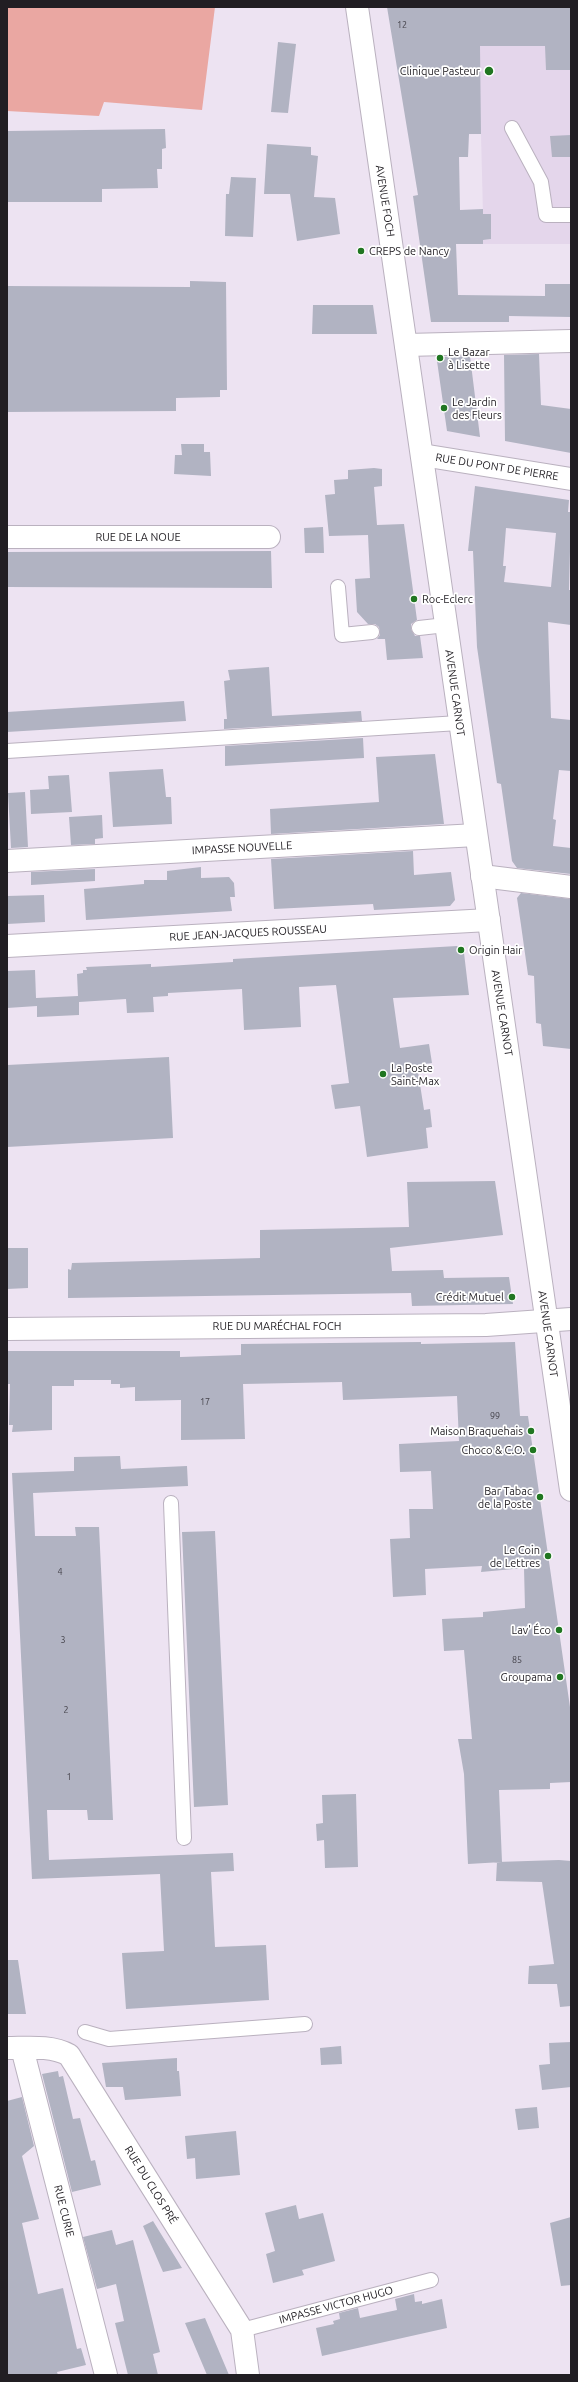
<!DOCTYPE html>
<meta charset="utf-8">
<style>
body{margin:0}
#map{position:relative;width:578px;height:2382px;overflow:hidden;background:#ede3f2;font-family:Ubuntu,sans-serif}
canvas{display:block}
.frame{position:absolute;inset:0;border:8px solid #211e23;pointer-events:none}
</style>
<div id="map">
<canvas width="578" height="2382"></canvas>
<div class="frame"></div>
</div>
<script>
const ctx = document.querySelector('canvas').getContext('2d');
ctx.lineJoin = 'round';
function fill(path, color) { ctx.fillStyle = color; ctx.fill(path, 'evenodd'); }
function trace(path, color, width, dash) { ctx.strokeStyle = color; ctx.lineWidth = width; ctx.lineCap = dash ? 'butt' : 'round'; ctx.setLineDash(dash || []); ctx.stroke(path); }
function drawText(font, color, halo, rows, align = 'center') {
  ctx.font = font + ' Ubuntu,sans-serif'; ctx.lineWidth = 3.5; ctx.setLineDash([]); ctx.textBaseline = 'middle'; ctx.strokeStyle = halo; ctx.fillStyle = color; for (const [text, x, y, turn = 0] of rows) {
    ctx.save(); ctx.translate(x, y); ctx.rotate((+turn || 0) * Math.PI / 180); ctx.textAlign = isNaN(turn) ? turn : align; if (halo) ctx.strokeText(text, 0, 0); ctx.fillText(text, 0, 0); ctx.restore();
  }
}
const built = new Path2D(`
 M 405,7 L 571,7 L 571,244 L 483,244 L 483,240 L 491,239 L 491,214 L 483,214 L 481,134 L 408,135 Z`);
const green = new Path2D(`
 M 7,7 L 215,7 L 202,110 L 104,102 L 99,116 L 7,111 Z`);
const building = new Path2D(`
 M 387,7 L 571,7 L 571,70 L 546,70 L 545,46 L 480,46 L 481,134 L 469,134 L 468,157 L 459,157 L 460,210 L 483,209 L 483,214 L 491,214 L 491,239 L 483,240 L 483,244 L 456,244 L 458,295 L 545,296 L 545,284 L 571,284 L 571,317 L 509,316 L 509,322 L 431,322 L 413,196 L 418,195 Z
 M 278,42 L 296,44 L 288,113 L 271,112 Z
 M 165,129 L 166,148 L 162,149 L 162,169 L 157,169 L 158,188 L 102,189 L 102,202 L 7,202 L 7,131 Z
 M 571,135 L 571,157 L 552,157 L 550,136 Z
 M 267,144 L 311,147 L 311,155 L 318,156 L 314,197 L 335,198 L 340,234 L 297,241 L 290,194 L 264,194 Z
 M 231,177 L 256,178 L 253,237 L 225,236 L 226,194 L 229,194 Z
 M 190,281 L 226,282 L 227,390 L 220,390 L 220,397 L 176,398 L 176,411 L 7,412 L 7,286 L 190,287 Z
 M 313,305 L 373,305 L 377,334 L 312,334 Z
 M 539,354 L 541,405 L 571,409 L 571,453 L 505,441 L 504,355 Z
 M 470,356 L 480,437 L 447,431 L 437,361 L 441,357 Z
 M 181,444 L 204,444 L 204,452 L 210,452 L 211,476 L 174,474 L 175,455 L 182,455 Z
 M 374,468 L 382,469 L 382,486 L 374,487 L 377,525 L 404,524 L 417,620 L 411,624 L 411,629 L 415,636 L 420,636 L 423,658 L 387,660 L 385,639 L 377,639 L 380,635 L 379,627 L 375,624 L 368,624 L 357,612 L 355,579 L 370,578 L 368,535 L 329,536 L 325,495 L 335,494 L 334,480 L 348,479 L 348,470 Z
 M 475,486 L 569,500 L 568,512 L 571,512 L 569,590 L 571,590 L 571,625 L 548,622 L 551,718 L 571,720 L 571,771 L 559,770 L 553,819 L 556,820 L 553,846 L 571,848 L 571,874 L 517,868 L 512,861 L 501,784 L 497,783 L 477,647 L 473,551 L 468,551 ZM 506,528 L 556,533 L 551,587 L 504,582 L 506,566 L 503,566 Z
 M 323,527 L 324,553 L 305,553 L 304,528 Z
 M 271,551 L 272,588 L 7,587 L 7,552 Z
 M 269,667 L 272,716 L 361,711 L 362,721 L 224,729 L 224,719 L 227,719 L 224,681 L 230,680 L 228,670 Z
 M 184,701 L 186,721 L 7,732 L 7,712 Z
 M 363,738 L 364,758 L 225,766 L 225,746 Z
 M 435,754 L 444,824 L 271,834 L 270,809 L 379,802 L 376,757 Z
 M 163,769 L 166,797 L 171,797 L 172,824 L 113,827 L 109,772 Z
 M 69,775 L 72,812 L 31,814 L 30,790 L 49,789 L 48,776 Z
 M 25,792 L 28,847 L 11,848 L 8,793 Z
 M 102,815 L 103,838 L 95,839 L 95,844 L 71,845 L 69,817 Z
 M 413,851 L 414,875 L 451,872 L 455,900 L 450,906 L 374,910 L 373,904 L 274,909 L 271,859 Z
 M 201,867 L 201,878 L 229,877 L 234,883 L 235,897 L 230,897 L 232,911 L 86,920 L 84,889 L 144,884 L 144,880 L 167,880 L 167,871 Z
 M 95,869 L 95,881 L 31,885 L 31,872 Z
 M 521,893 L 571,899 L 571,1049 L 543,1046 L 541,1024 L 536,1023 L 534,976 L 528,975 L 521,925 L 517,898 Z
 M 44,895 L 45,922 L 7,924 L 7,896 Z
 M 457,946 L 464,953 L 469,995 L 393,998 L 400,1048 L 429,1044 L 432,1063 L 417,1065 L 424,1110 L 430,1109 L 432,1127 L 426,1128 L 428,1148 L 367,1157 L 360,1106 L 335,1109 L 331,1085 L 349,1083 L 336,985 L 299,987 L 301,1027 L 244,1030 L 242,989 L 168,993 L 168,996 L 153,997 L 154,1012 L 127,1013 L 126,999 L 79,1002 L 79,1015 L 37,1017 L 37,1006 L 7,1008 L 7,971 L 35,970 L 36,998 L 78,996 L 77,974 L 83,973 L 83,970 L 87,970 L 86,967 L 151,964 L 151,967 L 233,962 L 233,959 Z
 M 169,1057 L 173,1138 L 7,1147 L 7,1065 Z
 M 495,1181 L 503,1235 L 390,1248 L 392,1271 L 443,1270 L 444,1278 L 509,1277 L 513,1304 L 412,1306 L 411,1293 L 68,1298 L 68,1269 L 71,1270 L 72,1263 L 260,1258 L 260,1230 L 409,1227 L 407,1182 Z
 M 7,1248 L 28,1248 L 28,1288 L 7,1289 Z
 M 421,1342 L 421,1344 L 515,1342 L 520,1416 L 528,1416 L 571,1714 L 571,1782 L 550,1783 L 550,1789 L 499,1790 L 502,1862 L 468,1864 L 464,1774 L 458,1739 L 472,1739 L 464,1650 L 444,1651 L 442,1619 L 483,1617 L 483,1612 L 525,1608 L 524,1568 L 481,1572 L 482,1566 L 425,1569 L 426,1595 L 393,1597 L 390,1539 L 410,1538 L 409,1509 L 433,1509 L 431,1471 L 400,1472 L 399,1444 L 459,1441 L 457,1396 L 343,1400 L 342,1382 L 243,1384 L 245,1439 L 181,1440 L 181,1400 L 135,1401 L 135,1387 L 120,1388 L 120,1384 L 111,1384 L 111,1380 L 74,1380 L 74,1386 L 52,1386 L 52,1430 L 12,1432 L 13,1425 L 9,1425 L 10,1384 L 7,1384 L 7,1351 L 180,1351 L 180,1357 L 241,1355 L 241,1344 Z
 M 120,1456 L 121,1469 L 187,1466 L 188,1486 L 33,1493 L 35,1536 L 76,1536 L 75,1527 L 99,1527 L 113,1820 L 88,1820 L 87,1810 L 47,1810 L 49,1860 L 233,1853 L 234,1871 L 211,1872 L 215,1947 L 266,1945 L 269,2000 L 126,2009 L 122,1953 L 164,1951 L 160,1874 L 32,1879 L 12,1473 L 74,1471 L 74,1457 Z
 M 215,1531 L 228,1805 L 194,1807 L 182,1532 Z
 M 356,1794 L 358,1867 L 325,1868 L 324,1840 L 317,1841 L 316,1824 L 323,1823 L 322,1795 Z
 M 559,1860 L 571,1861 L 571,2006 L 560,2007 L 557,1984 L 528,1984 L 529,1966 L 554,1964 L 542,1882 L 496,1881 L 497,1862 Z
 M 7,1960 L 18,1960 L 26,2014 L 7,2014 Z
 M 571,2042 L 571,2087 L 542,2090 L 539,2065 L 550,2064 L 549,2043 Z
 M 341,2046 L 342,2064 L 321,2065 L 320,2048 Z
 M 177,2058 L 177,2071 L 179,2071 L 181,2096 L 125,2100 L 123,2087 L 106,2087 L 102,2063 Z
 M 58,2071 L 59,2077 L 63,2076 L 73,2119 L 80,2118 L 91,2161 L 95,2160 L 101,2185 L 72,2192 L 42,2074 Z
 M 22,2097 L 34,2146 L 22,2156 L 39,2219 L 22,2223 L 38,2294 L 63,2288 L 77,2349 L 81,2348 L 86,2365 L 57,2372 L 58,2375 L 7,2375 L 7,2101 Z
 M 537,2107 L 539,2128 L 518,2130 L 515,2109 Z
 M 236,2131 L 240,2175 L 196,2179 L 195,2158 L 187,2159 L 185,2136 Z
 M 296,2205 L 299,2219 L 323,2213 L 335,2261 L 302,2270 L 304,2275 L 273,2283 L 266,2254 L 275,2251 L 265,2213 Z
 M 571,2217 L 571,2285 L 561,2286 L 550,2223 Z
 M 153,2221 L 182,2268 L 163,2272 L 143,2226 Z
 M 112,2230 L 116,2245 L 133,2240 L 160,2352 L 153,2354 L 158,2375 L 128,2375 L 115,2323 L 124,2321 L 116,2284 L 97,2289 L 83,2237 Z
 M 414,2294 L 415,2302 L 422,2301 L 422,2304 L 442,2299 L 447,2328 L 322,2356 L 316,2328 L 334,2324 L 333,2321 L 340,2319 L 339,2313 L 358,2308 L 360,2318 L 397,2310 L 395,2299 Z
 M 205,2318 L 229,2375 L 207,2375 L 185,2323 Z`);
const service = new Path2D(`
 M 512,128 L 541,182 L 546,215 L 571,215
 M 338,587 L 342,635 L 372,632
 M 419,628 L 446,625
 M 7,751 L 459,723
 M 171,1503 L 184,1838
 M 85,2032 L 109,2039 L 305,2024
 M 242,2330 L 431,2280`);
const minor = new Path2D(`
 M 406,345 L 571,341
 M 422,455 L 571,479
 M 7,537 L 269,537
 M 7,861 L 476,835
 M 482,876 L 571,887
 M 7,946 L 489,920
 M 7,1329 L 486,1325 L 571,1319
 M 7,2048 C 27,2048 51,2045 69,2055 L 242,2330 L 248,2375
 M 22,2048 L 106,2375`);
const tertiary = new Path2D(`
 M 357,7 L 571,1490`);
const markers = [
 [489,71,5,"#207621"],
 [361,251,4,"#207621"],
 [440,358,4,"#207621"],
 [444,408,4,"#207621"],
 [414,599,4,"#207621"],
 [461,950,4,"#207621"],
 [383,1074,4,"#207621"],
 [512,1297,4,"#207621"],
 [531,1431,4,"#207621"],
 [533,1450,4,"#207621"],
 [540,1497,4,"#207621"],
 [548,1556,4,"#207621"],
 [559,1630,4,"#207621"],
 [560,1677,4,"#207621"]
];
const numberNames = [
 ["12",402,25],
 ["17",205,1402],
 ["99",495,1416],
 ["4",60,1572],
 ["3",63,1640],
 ["85",517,1660],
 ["2",66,1710],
 ["1",69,1777]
];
const poiNames = [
 ["Clinique Pasteur",480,71],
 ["CREPS de Nancy",369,251,"left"],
 ["Le Bazar",448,352,"left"],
 ["à Lisette",448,365,"left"],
 ["Le Jardin",452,402,"left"],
 ["des Fleurs",452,415,"left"],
 ["Roc-Eclerc",422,599,"left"],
 ["Origin Hair",469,950,"left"],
 ["La Poste",391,1068,"left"],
 ["Saint-Max",391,1081,"left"],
 ["Crédit Mutuel",504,1297],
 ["Maison Braquehais",523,1431],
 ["Choco & C.O.",525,1450],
 ["Bar Tabac",532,1491],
 ["de la Poste",532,1504],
 ["Le Coin",540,1550],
 ["de Lettres",540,1563],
 ["Lav' Éco",551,1630],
 ["Groupama",552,1677]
];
const streetNames = [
 ["AVENUE FOCH",385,201,81],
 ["RUE DU PONT DE PIERRE",497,467,9],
 ["RUE DE LA NOUE",138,537],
 ["AVENUE CARNOT",455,693,82],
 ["IMPASSE NOUVELLE",242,848,-3],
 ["RUE JEAN-JACQUES ROUSSEAU",248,933,-3],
 ["AVENUE CARNOT",502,1013,81],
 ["RUE DU MARÉCHAL FOCH",277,1326],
 ["AVENUE CARNOT",548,1334,82],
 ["RUE DU CLOS PRÉ",151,2185,58],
 ["RUE CURIE",64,2211,76],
 ["IMPASSE VICTOR HUGO",336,2305,-15]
];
fill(built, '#e4d6eb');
fill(green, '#eaa7a2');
fill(building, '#b1b3c2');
trace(service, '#bab1bf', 16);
trace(minor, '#bab1bf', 24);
trace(tertiary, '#bab1bf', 24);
trace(service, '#fff', 14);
trace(minor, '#fff', 22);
trace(tertiary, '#fff', 22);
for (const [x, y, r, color] of markers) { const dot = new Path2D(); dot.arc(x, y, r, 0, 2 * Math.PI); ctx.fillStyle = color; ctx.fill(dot); trace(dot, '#fff', 1.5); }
drawText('9px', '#45434b', null, numberNames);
drawText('11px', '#211e23', '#fff', poiNames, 'right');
drawText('11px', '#211e23', '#fff', streetNames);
</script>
